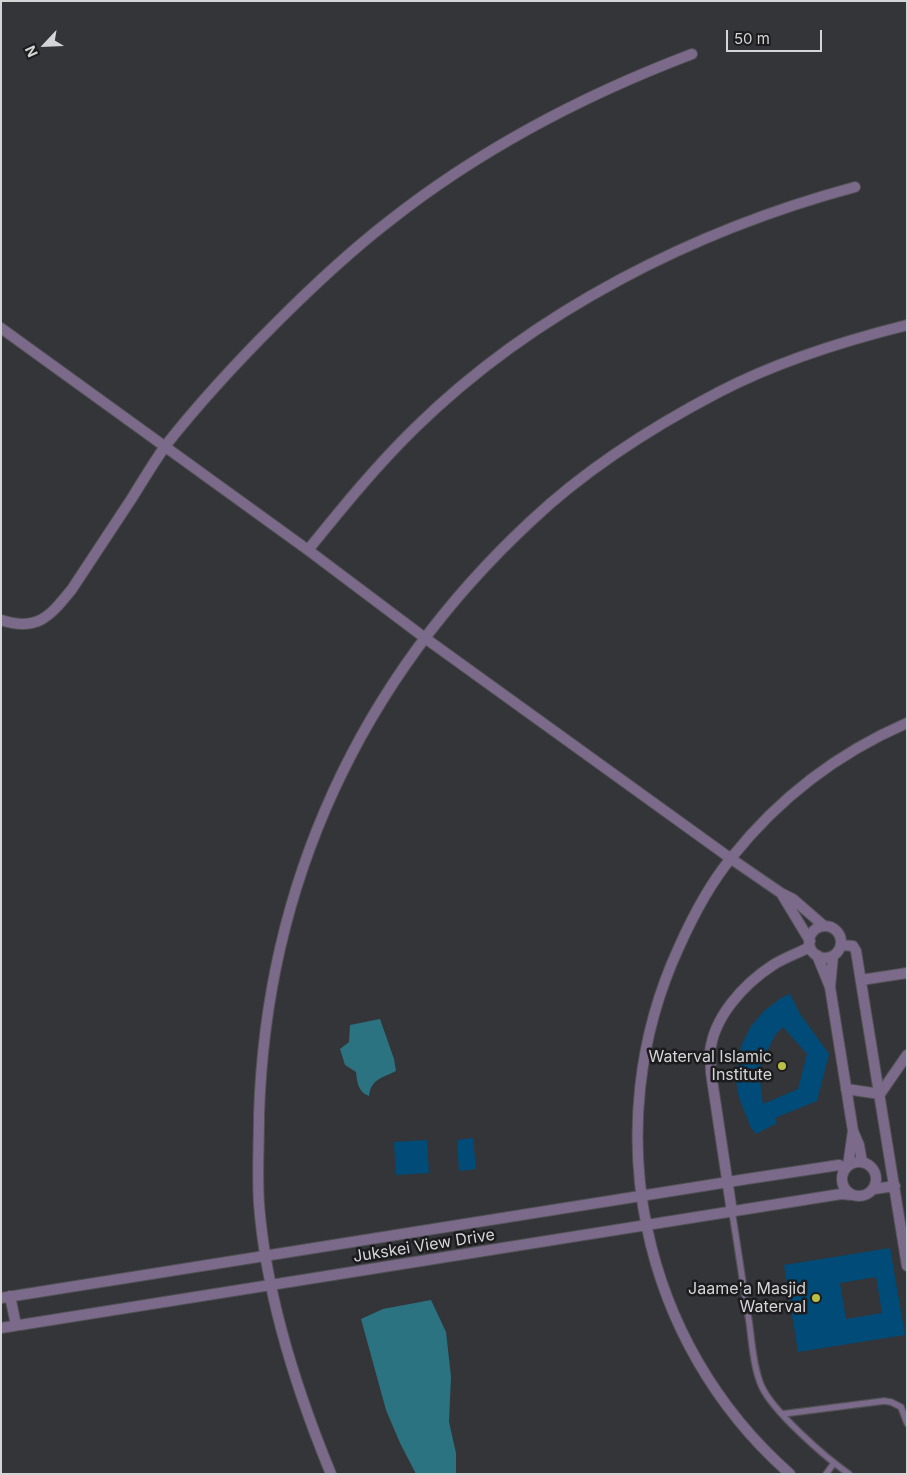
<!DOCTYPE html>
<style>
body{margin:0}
#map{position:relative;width:908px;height:1475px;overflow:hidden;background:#343539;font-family:Inter,sans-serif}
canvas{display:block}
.frame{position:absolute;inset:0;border:2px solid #d4d5d7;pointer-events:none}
.north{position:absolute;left:20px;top:20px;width:50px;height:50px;-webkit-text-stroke:4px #1c1c1e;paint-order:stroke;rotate:245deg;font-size:14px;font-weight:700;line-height:20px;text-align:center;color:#d4d5d7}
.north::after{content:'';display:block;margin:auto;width:18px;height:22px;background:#d4d5d7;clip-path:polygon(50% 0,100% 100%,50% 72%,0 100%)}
.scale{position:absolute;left:726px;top:30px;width:96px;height:22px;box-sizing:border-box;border:2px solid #d4d5d7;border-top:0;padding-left:6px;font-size:15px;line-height:18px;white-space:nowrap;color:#d4d5d7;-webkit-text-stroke:4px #1c1c1e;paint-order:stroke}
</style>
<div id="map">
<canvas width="908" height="1475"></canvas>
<div class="frame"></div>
<div class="north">N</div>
<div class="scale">50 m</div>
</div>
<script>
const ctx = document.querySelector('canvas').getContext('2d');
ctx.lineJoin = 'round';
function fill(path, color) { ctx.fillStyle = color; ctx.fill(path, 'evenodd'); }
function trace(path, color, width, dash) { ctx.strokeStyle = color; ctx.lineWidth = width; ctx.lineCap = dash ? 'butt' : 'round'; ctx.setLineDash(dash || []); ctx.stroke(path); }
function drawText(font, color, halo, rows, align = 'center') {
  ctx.font = font + ' Inter,sans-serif'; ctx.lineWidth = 5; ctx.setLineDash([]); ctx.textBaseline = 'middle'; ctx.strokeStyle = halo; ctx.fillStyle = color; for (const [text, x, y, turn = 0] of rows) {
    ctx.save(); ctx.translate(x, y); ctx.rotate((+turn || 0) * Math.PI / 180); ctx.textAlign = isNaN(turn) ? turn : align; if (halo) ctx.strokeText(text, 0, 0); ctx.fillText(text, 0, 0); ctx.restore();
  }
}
const water = new Path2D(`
 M 380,1019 L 394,1059 L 396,1071 C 382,1078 371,1079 369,1096 C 358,1092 357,1082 356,1072 L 345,1065 L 340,1049 L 349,1042 L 350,1025 Z
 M 431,1300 L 446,1332 L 451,1377 L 449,1422 L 456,1453 L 456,1474 L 416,1474 L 400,1443 L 386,1410 L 361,1319 L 383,1309 Z`);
const building = new Path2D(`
 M 790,994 L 800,1014 L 829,1054 L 817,1101 L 775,1118 L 777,1123 L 756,1134 L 751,1128 L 739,1098 L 736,1081 L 741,1046 L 751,1026 L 764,1011 L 781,998 ZM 783,1027 L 807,1054 L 798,1089 L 763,1104 L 760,1080 L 762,1062 L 775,1035 Z
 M 473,1138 L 476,1169 L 459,1171 L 457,1140 Z
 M 427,1140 L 429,1173 L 396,1175 L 394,1142 Z
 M 890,1248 L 905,1335 L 798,1352 L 784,1265 ZM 876,1277 L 882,1313 L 846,1319 L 840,1283 Z`);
const lane = new Path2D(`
 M 732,1212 C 738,1248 743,1285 749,1321 C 752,1342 753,1365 761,1385 C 772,1411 825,1457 849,1474
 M 782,1414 L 884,1401 L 891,1402 L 901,1407 L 907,1423
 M 826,1474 L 834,1463`);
const street = new Path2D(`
 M 1,328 L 308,550 L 425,638 L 730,858 L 781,893 L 793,899 L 824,926
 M 308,550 C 342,508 376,466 415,428 C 534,311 695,230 855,187
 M 1,620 C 38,632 50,616 72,589 C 92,559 112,528 132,498 C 143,480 154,462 166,445 C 200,402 237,362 276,323 C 311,288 348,253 388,222 C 479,150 584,95 692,54
 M 781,893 L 810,941
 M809 942a16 16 0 1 1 32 0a16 16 0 1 1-32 0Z
 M 841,945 L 853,946 L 856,951 L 907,1266
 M 817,955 L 830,987 L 853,1131 L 859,1145 L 862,1162
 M 861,980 L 907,973
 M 830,987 L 833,956
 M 846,1089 L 880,1094 L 907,1055
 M842 1179a17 17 0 1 1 34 0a17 17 0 1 1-34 0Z
 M 848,1166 L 853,1131
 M 874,1189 L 895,1186
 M 732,1212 L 711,1073 C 711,1066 710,1060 710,1053 C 713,1017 744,984 773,965 C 784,958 798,953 810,947
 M 10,1296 L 16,1325
 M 1,1298 L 747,1179 L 839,1165 L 845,1169
 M 1,1328 L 841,1194 L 852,1195
 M 331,1474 C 296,1389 266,1295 259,1204 C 257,1175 259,1144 259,1115 C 266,883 361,679 531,521 C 586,469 652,427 719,392 C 778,361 843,341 907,325
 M 790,1474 C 640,1342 596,1127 679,947 C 692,918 712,881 732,857 C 779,798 838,753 907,723`);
const markers = [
 [782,1066,5,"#bac045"],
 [816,1298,5,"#bac045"]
];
const poiNames = [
 ["Waterval Islamic",772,1057],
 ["Institute",772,1075],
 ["Jaame'a Masjid",806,1289],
 ["Waterval",806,1307]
];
const streetNames = [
 ["Jukskei View Drive",424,1246,-9]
];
fill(water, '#2b7380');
fill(building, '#004b77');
trace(lane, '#515255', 8);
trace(street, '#515255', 12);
trace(lane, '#7c6a8b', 5.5);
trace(street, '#7c6a8b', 10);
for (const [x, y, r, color] of markers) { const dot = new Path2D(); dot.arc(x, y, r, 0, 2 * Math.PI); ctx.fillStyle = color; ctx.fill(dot); trace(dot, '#1c1c1e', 2); }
drawText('16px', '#d4d5d7', '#1c1c1e', poiNames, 'right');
drawText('16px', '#d4d5d7', '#1c1c1e', streetNames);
</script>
